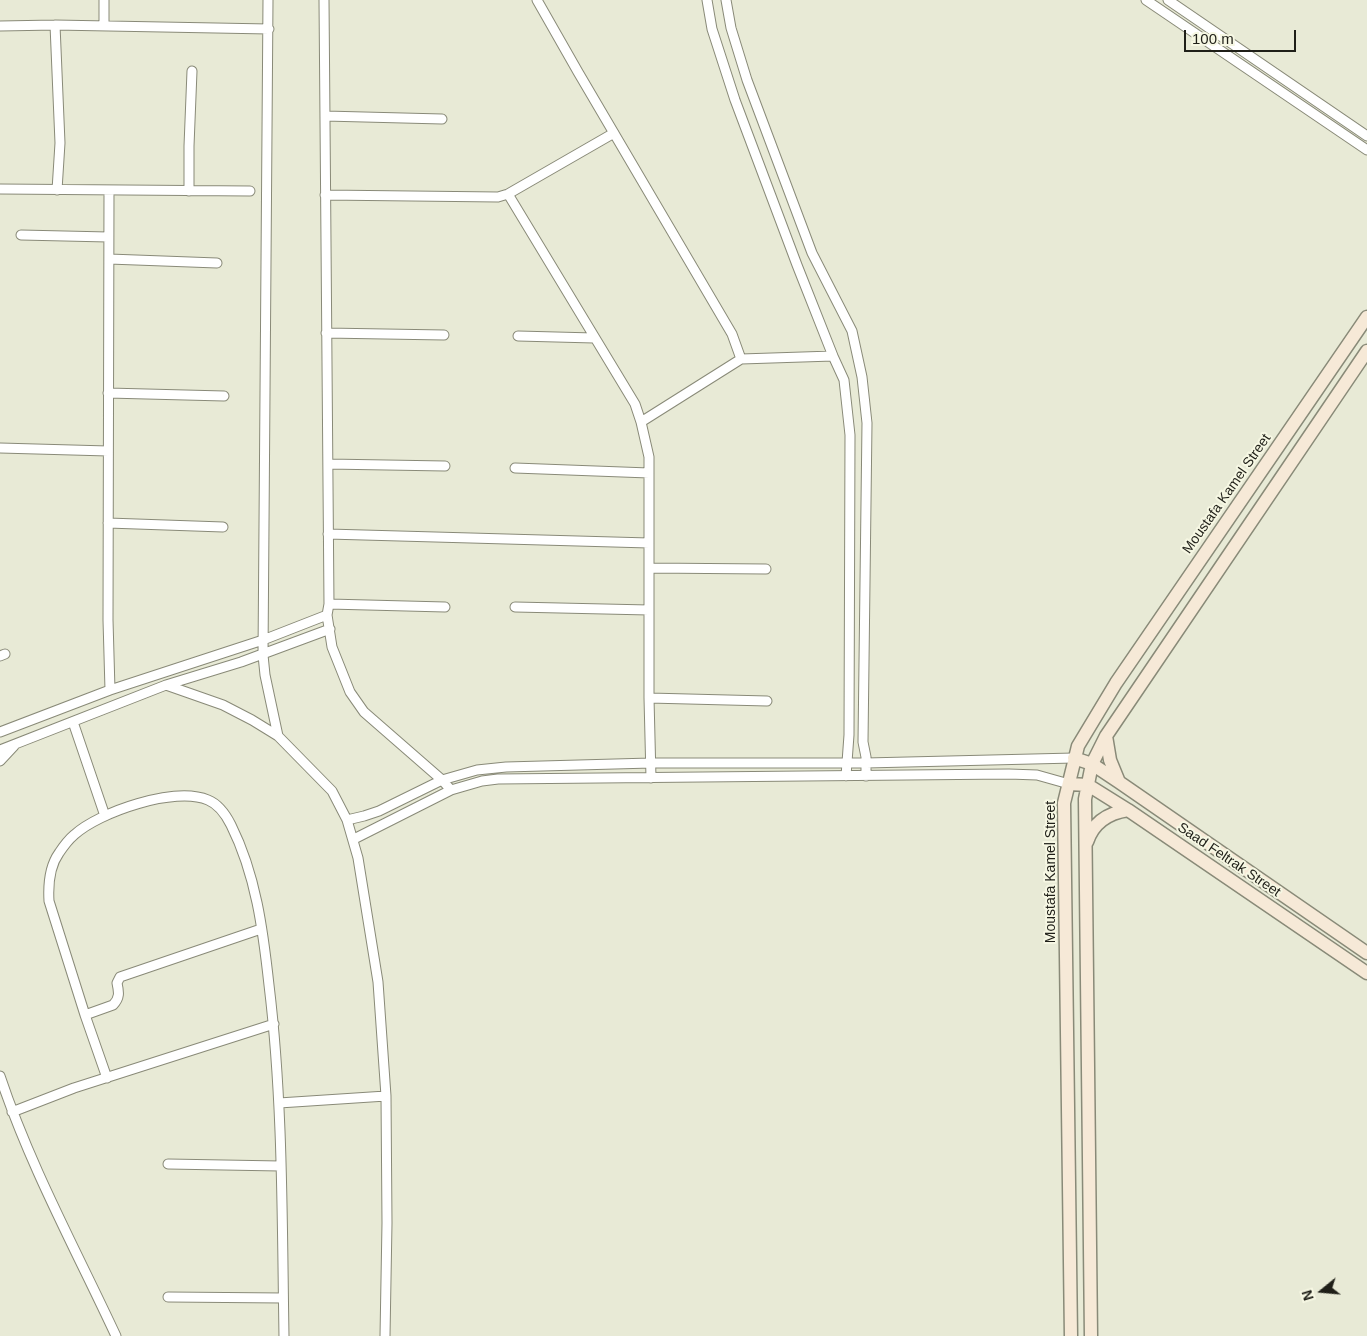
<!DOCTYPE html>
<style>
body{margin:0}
#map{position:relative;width:1367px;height:1336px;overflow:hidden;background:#e8ead6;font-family:Helvetica,sans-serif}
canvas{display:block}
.north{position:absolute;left:1297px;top:1266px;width:50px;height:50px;-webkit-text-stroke:4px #f6f7e3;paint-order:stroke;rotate:253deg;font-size:14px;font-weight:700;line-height:20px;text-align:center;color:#1f1f18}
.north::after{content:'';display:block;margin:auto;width:18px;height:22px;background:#1f1f18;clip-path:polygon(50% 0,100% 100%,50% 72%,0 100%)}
.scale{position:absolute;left:1184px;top:30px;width:112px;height:22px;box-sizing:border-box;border:2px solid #1f1f18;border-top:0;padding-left:6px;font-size:15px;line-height:18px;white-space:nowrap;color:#1f1f18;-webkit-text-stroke:4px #f6f7e3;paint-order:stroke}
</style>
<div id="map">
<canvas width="1367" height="1336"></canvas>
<div class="north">N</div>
<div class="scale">100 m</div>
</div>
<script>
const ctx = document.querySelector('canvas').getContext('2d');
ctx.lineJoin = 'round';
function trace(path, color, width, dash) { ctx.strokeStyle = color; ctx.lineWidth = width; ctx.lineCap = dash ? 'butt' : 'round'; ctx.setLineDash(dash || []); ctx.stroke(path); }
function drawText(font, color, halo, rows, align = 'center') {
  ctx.font = font + ' Helvetica,sans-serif'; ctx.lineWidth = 4; ctx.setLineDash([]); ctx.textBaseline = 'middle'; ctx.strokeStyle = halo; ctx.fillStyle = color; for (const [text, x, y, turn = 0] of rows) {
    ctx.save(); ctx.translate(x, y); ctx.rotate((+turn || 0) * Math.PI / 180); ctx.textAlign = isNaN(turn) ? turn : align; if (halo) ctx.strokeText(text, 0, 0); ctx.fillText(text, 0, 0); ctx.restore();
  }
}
const street = new Path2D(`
 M 104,0 L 104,26
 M 268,0 L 263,655 L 265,675 L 278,736 L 332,791 L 347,820 L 358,858 L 378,982 L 386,1096 L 387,1223 L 385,1336
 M 324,0 L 329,604 L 327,615 L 332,647 L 350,692 L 364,712 L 442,780 L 451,790
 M 537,0 L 578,72 L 732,334 L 741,359
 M 707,0 L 712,29 L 735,100 L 797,265 L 833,356 L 844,380 L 850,435 L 849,735 L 846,776
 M 726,0 L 731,28 L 747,80 L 812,253 L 852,331 L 862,377 L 867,423 L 863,742 L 866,757 L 866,776
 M 1146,0 L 1367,150
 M 1168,0 L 1367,136
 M 55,25 L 60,143 L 57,190
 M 0,26 L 55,25 L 269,29
 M 325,116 L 442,119
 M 0,189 L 250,191
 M 109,190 L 108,620 L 110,690
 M 189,191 L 189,146 L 192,71
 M 508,194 L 635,404 L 641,422 L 649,457 L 649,698 L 651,778
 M 325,195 L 498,197 L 508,194 L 614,133
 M 21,235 L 108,237
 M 109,259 L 217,263
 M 326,333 L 444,335
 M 518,336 L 594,338
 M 108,393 L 224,396
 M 641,422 L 741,359 L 833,356
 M 0,448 L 108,451
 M 328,464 L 445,466
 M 515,468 L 649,473
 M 108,523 L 223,527
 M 328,534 L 649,543
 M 649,568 L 766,569
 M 329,604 L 445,607
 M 515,607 L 649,610
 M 0,656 L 5,654
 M 166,685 L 223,705 L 252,720 L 278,736
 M 649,698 L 767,701
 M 73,722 L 105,816
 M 0,732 L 110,690 L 263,640 L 327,615
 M 0,750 L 166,685 L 241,662 L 330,629
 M 0,761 L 14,746
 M 347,820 L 364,816 L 379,811 L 442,780 L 477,770 L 506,767 L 651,763 L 866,763 L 1074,758
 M 354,839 L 451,790 L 482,781 L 498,779 L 1009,774 L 1037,775 L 1069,784
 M 85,1015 L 113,1005 C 120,998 119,992 117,983 L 120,977 L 261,929
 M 0,1076 C 30,1166 76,1250 116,1336
 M 107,1078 L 85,1015 L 49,901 C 48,884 49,867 59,853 C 63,847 68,840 74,835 C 99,812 175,786 208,800 C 218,804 226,815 231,825 C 256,875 263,930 269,985 C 283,1101 282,1219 284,1336
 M 279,1103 L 386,1096
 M 12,1112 L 74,1088 L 274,1024
 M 168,1164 L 280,1166
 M 168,1297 L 283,1298`);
const secondary = new Path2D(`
 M 1106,736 L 1110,760 L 1119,782
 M 1074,758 L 1092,764 L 1119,782 L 1367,953
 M 1069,784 L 1088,785 L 1128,810 L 1367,973
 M 1087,842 C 1093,823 1108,813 1128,810
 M 1071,1336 L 1064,803 L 1078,746 L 1116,683 L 1367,317
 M 1091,1336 L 1085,799 L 1092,764 L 1106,736 L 1367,351`);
const streetNames = [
 ["Moustafa Kamel Street",1227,494,-55],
 ["Saad Feltrak Street",1229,860,34],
 ["Moustafa Kamel Street",1051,872,-90]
];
trace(street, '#898a78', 11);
trace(secondary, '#898a78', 15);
trace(street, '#fff', 9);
trace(secondary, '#f6e9d7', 12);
drawText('14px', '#1f1f18', '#f6f7e3', streetNames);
</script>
